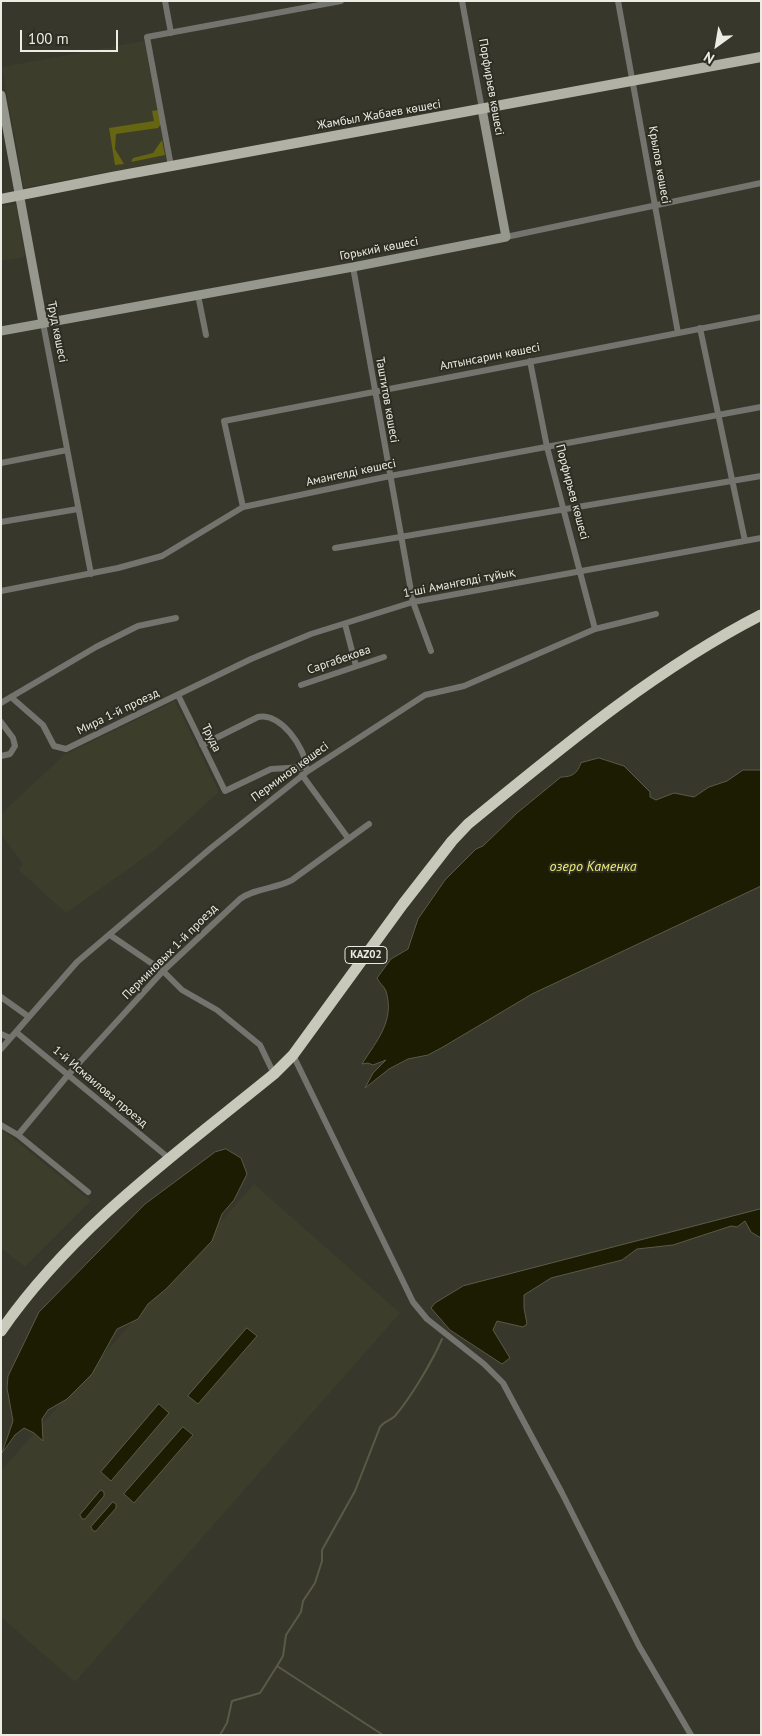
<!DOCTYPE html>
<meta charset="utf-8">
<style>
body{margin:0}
#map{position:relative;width:762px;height:1736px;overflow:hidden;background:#37372c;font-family:"PT Sans",sans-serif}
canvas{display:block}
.frame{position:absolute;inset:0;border:2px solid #ebece4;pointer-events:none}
.north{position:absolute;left:692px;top:20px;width:50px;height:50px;-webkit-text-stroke:4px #2d2d22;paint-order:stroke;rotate:212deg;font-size:14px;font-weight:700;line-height:20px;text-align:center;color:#ebece4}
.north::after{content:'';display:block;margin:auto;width:18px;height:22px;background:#ebece4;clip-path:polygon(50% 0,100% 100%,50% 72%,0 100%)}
.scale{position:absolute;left:20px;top:30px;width:98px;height:22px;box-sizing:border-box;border:2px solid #ebece4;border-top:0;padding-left:6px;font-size:15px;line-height:18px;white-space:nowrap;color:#ebece4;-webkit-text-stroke:4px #2d2d22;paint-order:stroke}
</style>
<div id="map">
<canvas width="762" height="1736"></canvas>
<div class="frame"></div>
<div class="north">N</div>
<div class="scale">100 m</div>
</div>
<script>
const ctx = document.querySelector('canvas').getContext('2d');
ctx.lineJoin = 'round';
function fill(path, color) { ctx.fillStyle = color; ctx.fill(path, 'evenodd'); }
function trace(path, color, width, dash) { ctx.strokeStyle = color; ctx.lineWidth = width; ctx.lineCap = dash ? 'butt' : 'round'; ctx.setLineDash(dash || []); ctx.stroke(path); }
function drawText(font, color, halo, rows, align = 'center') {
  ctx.font = font + ' "PT Sans",sans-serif'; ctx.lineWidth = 4; ctx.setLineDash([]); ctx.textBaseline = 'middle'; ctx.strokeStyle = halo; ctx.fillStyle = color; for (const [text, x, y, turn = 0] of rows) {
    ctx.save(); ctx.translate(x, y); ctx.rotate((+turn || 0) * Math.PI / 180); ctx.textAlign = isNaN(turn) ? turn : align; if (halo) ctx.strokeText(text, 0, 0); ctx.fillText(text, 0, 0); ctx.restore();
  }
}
const built = new Path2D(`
 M 144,41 L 168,161 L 24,188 L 2,67 Z
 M 16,204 L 25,257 L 1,261 L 1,206 Z
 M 175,701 L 219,792 L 155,850 L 66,913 L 19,870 L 23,864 L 1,834 L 1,814 L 64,755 Z
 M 1,1129 L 91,1201 L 25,1267 L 1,1248 Z
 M 254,1184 L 400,1313 L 75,1682 L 1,1617 L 1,1471 Z`);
const green = new Path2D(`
 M 158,110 L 161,124 L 158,128 L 116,134 L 115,149 L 124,164 L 115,165 L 109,128 L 154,121 L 152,111 Z
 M 162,140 L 165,155 L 131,162 L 133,158 L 153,153 Z`);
const water = new Path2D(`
 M 599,758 L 624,766 L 650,792 L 650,797 L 656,800 L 674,793 L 694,797 L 709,787 L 727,781 L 743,770 L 761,770 L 761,886 L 532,994 L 443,1047 L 428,1055 L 408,1059 L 389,1069 L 365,1088 L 373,1073 L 386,1060 L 373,1065 L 368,1063 L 362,1064 C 377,1040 395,1021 386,991 C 384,986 379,983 377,978 L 391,959 L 408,949 L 418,919 L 445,880 L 476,849 L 483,846 L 517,813 L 561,777 C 572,777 577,774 581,763 Z
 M 226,1149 L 241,1158 L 247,1174 L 234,1200 L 222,1214 L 212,1241 L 166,1289 L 148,1304 L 138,1319 L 117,1329 L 92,1374 L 67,1399 L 48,1410 L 42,1419 L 43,1441 L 34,1433 L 24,1428 L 15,1435 L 2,1453 L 13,1421 L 7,1388 L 8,1376 L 39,1312 L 145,1204 L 215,1152 Z
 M 761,1209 L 761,1238 L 751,1232 L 745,1221 L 737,1227 L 731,1226 L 673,1245 L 637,1249 L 622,1260 L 551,1278 L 524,1295 L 524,1308 L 527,1324 L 523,1327 L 497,1321 L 493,1330 L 510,1358 L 502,1364 L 450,1330 L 431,1308 L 435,1303 L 463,1286 Z
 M 247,1328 L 257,1336 L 198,1404 L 188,1396 Z
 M 159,1404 L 169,1413 L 111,1481 L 101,1472 Z
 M 183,1427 L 193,1435 L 134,1503 L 124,1494 Z
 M 101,1490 L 104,1492 L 104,1496 L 85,1519 L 82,1519 L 80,1515 Z
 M 113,1502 L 116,1504 L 116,1508 L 96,1531 L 93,1531 L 91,1527 Z`);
const stream = new Path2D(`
 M 277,1666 L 383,1735
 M 220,1735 L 227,1723 L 232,1701 L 260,1693 L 277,1666 L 283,1656 L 286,1635 L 301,1612 L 303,1601 L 315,1583 L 322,1561 L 322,1550 L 355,1491 L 380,1427 C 384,1421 390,1421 395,1416 C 411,1397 432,1362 442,1339`);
const street = new Path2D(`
 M 165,1 L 171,33
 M 462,1 L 482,109
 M 618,1 L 678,333
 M 171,166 L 147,37 L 341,1
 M 506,237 L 761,183
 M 353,267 L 413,602 L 431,651
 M 198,295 L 206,335
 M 43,323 L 91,574
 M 700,328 L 745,541
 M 530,361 L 547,447 L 595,629
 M 1,463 L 67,450
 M 243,507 L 224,421 L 761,317
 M 1,522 L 78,509
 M 335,548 L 761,476
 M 1,591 L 118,568 L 162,556 L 243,507 L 390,476 L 761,407
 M 345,624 L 356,666
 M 301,685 L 384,657
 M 178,695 L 225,791 L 271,769 L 306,767 L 308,771
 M 11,697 L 43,725 L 54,746 L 66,749 L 251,659 L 311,634 L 413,602 L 761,538
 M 1,703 L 96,647 L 138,626 L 176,618
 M 1,722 L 13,738 L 15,746 L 10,754 L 1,756
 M 202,745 L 258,717 C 280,712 305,747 306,767
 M 302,775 L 348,838
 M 110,935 L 163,971 L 182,990 L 217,1010 L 260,1045 L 274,1074
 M 1,997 L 29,1017
 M 16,1032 L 170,1159
 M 1,1034 L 10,1038
 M 1,1049 L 77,962 L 211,848 L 308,771 L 425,695 L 464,686 L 595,629 L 656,614
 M 293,1055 L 413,1302 L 427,1319 L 484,1364 L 503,1383 L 562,1493 L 639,1646 L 691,1735
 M 1,1125 L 18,1135 L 88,1192
 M 18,1135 L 68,1075 L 163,971 L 240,899 C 255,888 275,889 292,880 L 369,824`);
const secondary = new Path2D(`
 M 1,95 L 43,323
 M 1,331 L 353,267 L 506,237 L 482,109`);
const primary = new Path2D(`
 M 1,199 L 112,177 L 761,57`);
const highway = new Path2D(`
 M 1,1331 C 73,1227 177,1153 274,1074 L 293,1055 L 403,904 L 452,841 L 468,824 C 561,748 654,670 761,615`);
const shields = [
 [366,955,42]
];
const shieldNames = [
 ["KAZ02",366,955]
];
const streetNames = [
 ["Порфирьев көшесі",491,87,80],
 ["Жамбыл Жабаев көшесі",379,115,-10],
 ["Крылов көшесі",659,165,80],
 ["Горький көшесі",379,249,-11],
 ["Труд көшесі",57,332,79],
 ["Алтынсарин көшесі",490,357,-11],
 ["Таштитов көшесі",387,400,80],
 ["Амангелді көшесі",351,473,-12],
 ["Порфирьев көшесі",572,492,75],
 ["1-ші Амангелді тұйық",459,583,-11],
 ["Саргабекова",339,660,-19],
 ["Мира 1-й проезд",118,712,-26],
 ["Труда",211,738,64],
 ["Перминов көшесі",290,772,-36],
 ["Перминовых 1-й проезд",170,952,-45],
 ["1-й Исмаилова проезд",100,1087,40]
];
const waterNames = [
 ["озеро Каменка",593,867]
];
fill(built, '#3d3d2b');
fill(green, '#666511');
fill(water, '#1c1c02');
trace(water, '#5a5a46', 1);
trace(stream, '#5a5a46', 2);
trace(street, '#74746e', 6);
trace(secondary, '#96978d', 9);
trace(primary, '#b1b1a5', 10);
trace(highway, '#c8c9bb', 11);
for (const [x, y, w] of shields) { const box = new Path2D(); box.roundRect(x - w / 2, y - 8.5, w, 17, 4); ctx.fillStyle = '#2d2d22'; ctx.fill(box); trace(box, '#ebece4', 1); }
drawText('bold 11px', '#ebece4', null, shieldNames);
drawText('12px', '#ebece4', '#2d2d22', streetNames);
drawText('italic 14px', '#ebeb76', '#2d2d22', waterNames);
</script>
